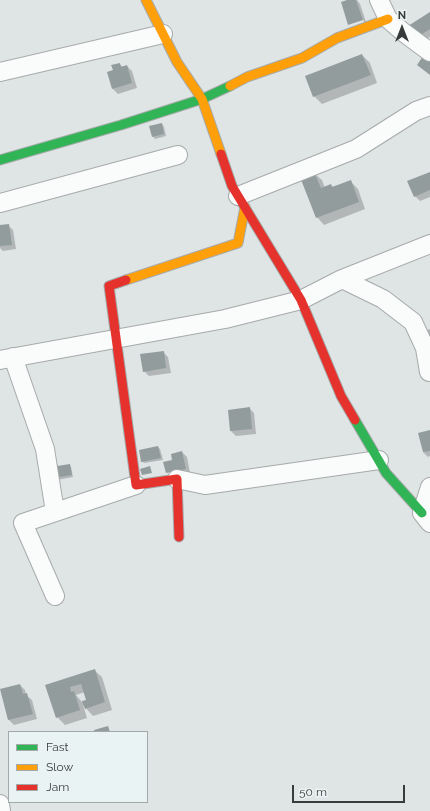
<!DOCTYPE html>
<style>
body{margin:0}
#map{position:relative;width:430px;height:811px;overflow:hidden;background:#dfe4e4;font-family:Raleway,sans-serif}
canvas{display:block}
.legend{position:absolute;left:8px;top:731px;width:140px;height:72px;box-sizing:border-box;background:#eaf3f3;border:1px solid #a3a9a9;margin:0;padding:5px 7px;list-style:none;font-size:12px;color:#383b3b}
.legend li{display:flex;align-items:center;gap:8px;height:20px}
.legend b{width:20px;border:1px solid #a3a9a9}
.north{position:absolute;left:382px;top:8px;width:40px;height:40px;-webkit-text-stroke:3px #eaf3f3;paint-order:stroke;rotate:0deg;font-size:11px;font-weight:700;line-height:16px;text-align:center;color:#383b3b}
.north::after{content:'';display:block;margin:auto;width:14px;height:18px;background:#383b3b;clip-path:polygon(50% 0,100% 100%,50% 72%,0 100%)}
.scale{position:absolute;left:292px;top:785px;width:113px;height:18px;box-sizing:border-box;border:2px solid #383b3b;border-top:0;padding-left:5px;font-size:12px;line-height:14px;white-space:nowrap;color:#383b3b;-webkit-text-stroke:3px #eaf3f3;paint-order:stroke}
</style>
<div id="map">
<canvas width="430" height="811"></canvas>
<ul class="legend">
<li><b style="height:5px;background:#30b455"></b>Fast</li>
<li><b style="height:5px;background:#ff9f0a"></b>Slow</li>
<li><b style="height:5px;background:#e5322d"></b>Jam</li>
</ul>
<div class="north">N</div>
<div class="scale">50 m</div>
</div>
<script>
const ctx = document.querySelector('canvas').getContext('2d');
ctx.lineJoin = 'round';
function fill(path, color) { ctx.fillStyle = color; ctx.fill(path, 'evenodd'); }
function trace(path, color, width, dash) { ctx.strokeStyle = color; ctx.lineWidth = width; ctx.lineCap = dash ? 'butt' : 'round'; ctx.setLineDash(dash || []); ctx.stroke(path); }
const shadow = new Path2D(`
 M 346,0 L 359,0 L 357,0 L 360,4 L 367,25 Z
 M 430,14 L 430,37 L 421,42 L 416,37 Z
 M 362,55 L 370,63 L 377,83 L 322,104 L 314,96 Z
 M 119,64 L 123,67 L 127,66 L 132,71 L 137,88 L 118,94 L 113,89 L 114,70 Z
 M 162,124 L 164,127 L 166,136 L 155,139 L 153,136 Z
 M 314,173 L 322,180 L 325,188 L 331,185 L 334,188 L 350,181 L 358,189 L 365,209 L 324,225 L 317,217 Z
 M 430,173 L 430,197 L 420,201 L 415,196 Z
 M 8,225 L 13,230 L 16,249 L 3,251 L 0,248 L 0,233 Z
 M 430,329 L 430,341 L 427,330 Z
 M 163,352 L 168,357 L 171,373 L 149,376 L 144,371 Z
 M 249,408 L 254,413 L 256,434 L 236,436 L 231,431 Z
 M 430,431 L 430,456 L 428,457 L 423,452 Z
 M 158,447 L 160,449 L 163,460 L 144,463 L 142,461 Z
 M 182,452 L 187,457 L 190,473 L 172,477 L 173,461 Z
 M 69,465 L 71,467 L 73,477 L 57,480 L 54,478 Z
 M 94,670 L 102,677 L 112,710 L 93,716 L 83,705 L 87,718 L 65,725 L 57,717 L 47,685 ZM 85,692 L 87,700 L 82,702 L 76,695 Z
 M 20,685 L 25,690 L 26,695 L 32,700 L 37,719 L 14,725 L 9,720 L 2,690 Z`);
const building = new Path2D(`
 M 347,0 L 356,0 L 363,20 L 348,25 L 341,2 Z
 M 430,12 L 430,29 L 416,38 L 408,26 Z
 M 362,54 L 371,75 L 313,97 L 305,76 Z
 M 423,56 L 430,61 L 430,75 L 417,65 Z
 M 120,63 L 121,67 L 127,65 L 132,83 L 112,89 L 107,72 L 113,70 L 111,65 Z
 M 162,123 L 164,134 L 152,137 L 149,126 Z
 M 314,172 L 321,188 L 331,184 L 332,187 L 351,180 L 359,202 L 316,218 L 300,177 Z
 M 430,172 L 430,190 L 414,197 L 407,181 Z
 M 9,224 L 12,245 L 0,246 L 0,225 Z
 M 164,351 L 166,368 L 143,372 L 140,354 Z
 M 250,407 L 252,429 L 230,431 L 228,410 Z
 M 430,430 L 430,451 L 423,452 L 418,433 Z
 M 158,446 L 161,458 L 141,462 L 139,450 Z
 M 182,451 L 186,469 L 166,473 L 163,462 L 172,460 L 171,454 Z
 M 70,464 L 72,475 L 54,478 L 51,467 Z
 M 150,466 L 152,473 L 142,475 L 140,469 Z
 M 95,669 L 105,702 L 85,709 L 82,701 L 86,700 L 81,684 L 70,687 L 71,692 L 74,691 L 80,710 L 56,718 L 45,685 Z
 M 20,684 L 23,694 L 27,693 L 33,714 L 8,720 L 0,689 Z
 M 108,726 L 110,732 L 94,732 L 94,730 Z`);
const street = new Path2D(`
 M 379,0 L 388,19 L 403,32 L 430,52
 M 0,72 L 163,34
 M 238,196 L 356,149 L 416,111 L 430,106
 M 0,203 L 178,155
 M 342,279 L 383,299 L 413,322 L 425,348 L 429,372 L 430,372
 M 13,357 L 45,449 L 55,512
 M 0,360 L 225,319 L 301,300 L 342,279 L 430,244
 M 177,479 L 205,485 L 379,460
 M 430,487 L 422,513 L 430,523
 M 55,596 L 23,523 L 136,485
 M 0,804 L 1,811`);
const fast = new Path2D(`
 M 0,160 L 121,125 L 202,99 L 230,86
 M 355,420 L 386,473 L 422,513`);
const slow = new Path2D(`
 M 146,0 L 177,62 L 202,99 L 221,154
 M 230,86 L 247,77 L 302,58 L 337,38 L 388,19
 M 126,280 L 238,243 L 245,207`);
const jam = new Path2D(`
 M 221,154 L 232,186 L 301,300 L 341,396 L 355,420
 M 126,280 L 109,286 L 136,485 L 177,479 L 179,537`);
fill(shadow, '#0003');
fill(building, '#929c9d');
trace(street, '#a6aaaa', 20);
trace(fast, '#a6aaaa', 11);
trace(slow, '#a6aaaa', 11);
trace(jam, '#a6aaaa', 11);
trace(street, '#fafbfb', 18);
trace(fast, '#30b455', 9);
trace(slow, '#ff9f0a', 9);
trace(jam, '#e5322d', 9);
</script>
